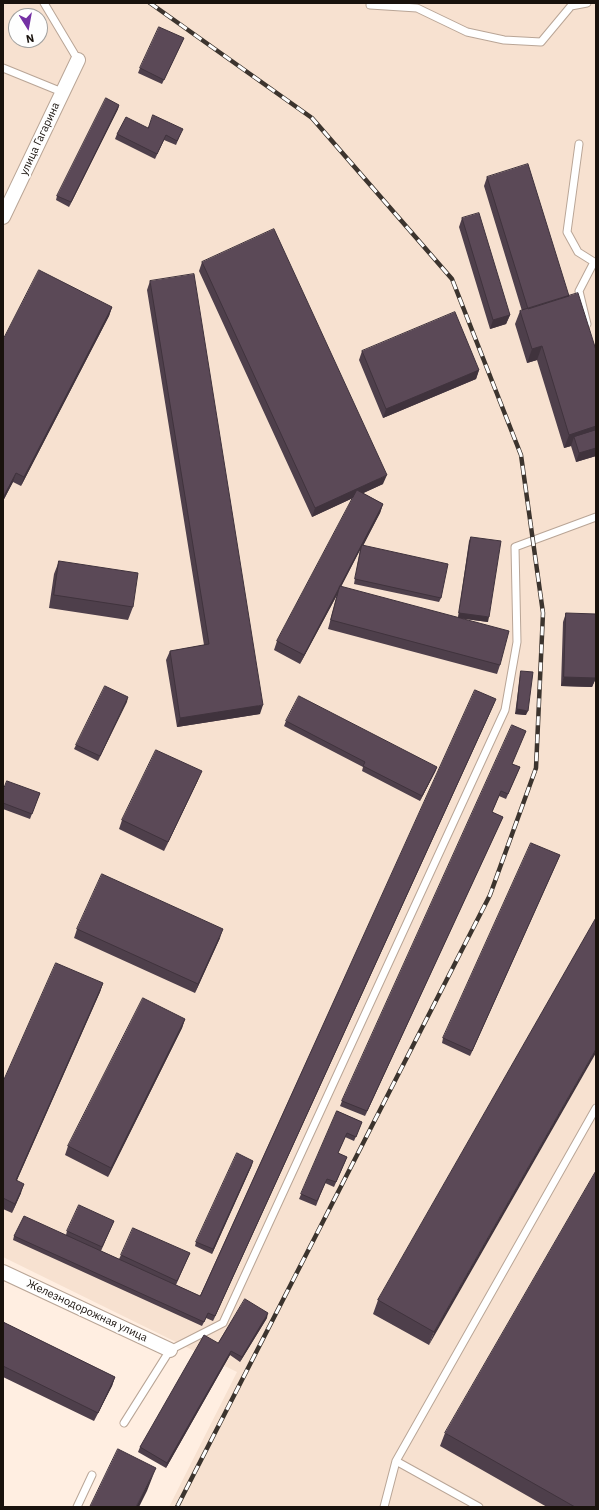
<!DOCTYPE html>
<meta charset="utf-8">
<style>
body{margin:0}
#map{position:relative;width:599px;height:1510px;overflow:hidden;background:#ffeee1;font-family:"IBM Plex Sans",sans-serif}
canvas{display:block}
.frame{position:absolute;inset:0;border:4px solid #19120d;pointer-events:none}
.north{position:absolute;left:8px;top:8px;width:40px;height:40px;box-sizing:border-box;background:#fefefe;border:1px solid #a2a09e;border-radius:50%;rotate:169deg;font-size:11px;font-weight:700;line-height:16px;text-align:center;color:#19120d}
.north::after{content:'';display:block;margin:auto;width:14px;height:18px;background:#7430a4;clip-path:polygon(50% 0,100% 100%,50% 72%,0 100%)}
</style>
<div id="map">
<canvas width="599" height="1510"></canvas>
<div class="frame"></div>
<div class="north">N</div>
</div>
<script>
const ctx = document.querySelector('canvas').getContext('2d');
ctx.lineJoin = 'round';
function fill(path, color) { ctx.fillStyle = color; ctx.fill(path, 'evenodd'); }
function trace(path, color, width, dash) { ctx.strokeStyle = color; ctx.lineWidth = width; ctx.lineCap = dash ? 'butt' : 'round'; ctx.setLineDash(dash || []); ctx.stroke(path); }
function drawText(font, color, halo, rows, align = 'center') {
  ctx.font = font + ' "IBM Plex Sans",sans-serif'; ctx.lineWidth = 4; ctx.setLineDash([]); ctx.textBaseline = 'middle'; ctx.strokeStyle = halo; ctx.fillStyle = color; for (const [text, x, y, turn = 0] of rows) {
    ctx.save(); ctx.translate(x, y); ctx.rotate((+turn || 0) * Math.PI / 180); ctx.textAlign = isNaN(turn) ? turn : align; if (halo) ctx.strokeText(text, 0, 0); ctx.fillText(text, 0, 0); ctx.restore();
  }
}
const built = new Path2D(`
 M 3,3 L 596,3 L 596,1507 L 169,1507 L 237,1372 L 3,1257 ZM 16,16 L 40,16 L 40,40 L 16,40 Z`);
const service = new Path2D(`
 M 44,3 L 78,60
 M 370,5 L 417,8 L 467,32 L 504,40 L 541,42 L 571,6 L 587,3
 M 3,68 L 62,92
 M 579,144 L 567,232 L 578,252 L 594,262 L 579,291 L 587,324
 M 124,1423 L 170,1350 L 223,1323 L 505,710 L 517,642 L 515,547 L 596,517
 M 396,1461 L 596,1108
 M 77,1507 L 92,1475
 M 384,1507 L 396,1461 L 479,1507`);
const minor = new Path2D(`
 M 3,217 L 78,60
 M 3,1272 L 170,1350`);
const rail = new Path2D(`
 M 150,3 L 312,118 L 452,279 L 521,455 L 543,613 L 536,768 L 490,895 L 177,1507`);
const wall = new Path2D(`
 M 184,38 L 162,84 L 138,73 L 140,68 Z
 M 119,105 L 118,109 L 69,207 L 56,200 L 57,196 Z
 M 148,128 L 181,133 L 176,145 L 164,140 L 155,159 L 115,139 L 117,134 Z
 M 487,177 L 569,296 L 596,350 L 596,456 L 576,462 L 571,446 L 564,448 L 537,360 L 527,363 L 515,324 L 520,311 L 522,311 L 484,186 Z
 M 462,218 L 510,315 L 506,324 L 490,329 L 459,227 Z
 M 202,262 L 383,484 L 363,493 L 383,504 L 380,513 L 363,545 L 441,598 L 439,602 L 354,584 L 360,550 L 341,587 L 500,665 L 497,674 L 328,629 L 337,595 L 300,664 L 274,650 L 277,641 L 353,498 L 312,517 L 199,271 Z
 M 150,281 L 260,714 L 177,727 L 166,660 L 170,651 L 204,645 L 147,290 Z
 M 112,307 L 109,316 L 21,486 L 13,482 L 3,501 L 3,340 Z
 M 362,351 L 479,370 L 476,379 L 383,418 L 359,360 Z
 M 471,537 L 488,622 L 458,618 L 469,541 Z
 M 59,561 L 133,607 L 128,620 L 49,608 L 54,574 Z
 M 566,613 L 596,678 L 592,687 L 561,686 L 563,622 Z
 M 521,671 L 526,715 L 515,714 L 520,676 Z
 M 128,697 L 98,761 L 74,749 L 76,745 Z
 M 494,704 L 213,1321 L 206,1318 L 202,1326 L 13,1240 L 14,1236 L 66,1235 L 67,1231 L 114,1221 L 101,1251 L 119,1259 L 121,1255 L 190,1253 L 176,1285 L 200,1296 Z
 M 286,721 L 437,767 L 435,772 L 420,801 L 362,771 L 363,767 L 284,726 Z
 M 512,764 L 520,767 L 506,799 L 499,796 L 492,812 L 503,817 L 501,821 L 365,1116 L 340,1106 L 342,1101 Z
 M 198,780 L 164,851 L 119,829 L 122,820 Z
 M 3,791 L 40,793 L 30,819 L 3,809 Z
 M 560,855 L 470,1056 L 442,1043 L 443,1038 Z
 M 596,918 L 429,1345 L 373,1314 L 378,1300 Z
 M 77,929 L 220,938 L 195,993 L 74,938 Z
 M 103,983 L 100,992 L 17,1180 L 21,1193 L 12,1213 L 3,1209 L 3,1082 Z
 M 185,1019 L 182,1028 L 108,1177 L 65,1155 L 68,1146 Z
 M 337,1111 L 362,1122 L 354,1141 L 345,1137 L 338,1153 L 347,1157 L 345,1162 L 334,1187 L 325,1183 L 316,1206 L 299,1199 Z
 M 252,1165 L 212,1254 L 195,1246 L 196,1242 Z
 M 267,1318 L 240,1362 L 230,1355 L 166,1468 L 138,1452 L 140,1447 L 218,1343 Z
 M 3,1322 L 115,1377 L 112,1386 L 94,1421 L 3,1377 Z
 M 445,1433 L 596,1507 L 547,1507 L 440,1446 Z`);
const shadedWall = new Path2D(`
 M 119,105 L 118,109 L 69,207 L 71,202 Z
 M 112,307 L 109,316 L 21,486 L 24,477 Z
 M 510,315 L 506,324 L 490,329 L 493,320 Z
 M 542,346 L 537,360 L 527,363 L 532,349 Z
 M 479,370 L 476,379 L 383,418 L 386,409 Z
 M 596,426 L 596,438 L 574,437 L 571,446 L 564,448 L 569,435 Z
 M 596,448 L 596,456 L 576,462 L 579,453 Z
 M 16,473 L 13,482 L 3,501 L 3,498 Z
 M 387,475 L 383,484 L 312,517 L 315,508 Z
 M 383,504 L 380,513 L 362,548 L 362,545 L 360,550 L 338,592 L 340,586 Z
 M 340,586 L 337,595 L 300,664 L 304,655 Z
 M 459,613 L 489,617 L 488,622 L 458,618 Z
 M 564,677 L 596,678 L 592,687 L 561,686 Z
 M 128,697 L 127,702 L 98,761 L 100,756 Z
 M 496,699 L 494,704 L 213,1321 L 215,1316 Z
 M 263,705 L 260,714 L 177,727 L 180,718 Z
 M 517,709 L 528,711 L 526,715 L 515,714 Z
 M 437,767 L 435,772 L 420,801 L 422,796 Z
 M 202,771 L 198,780 L 164,851 L 168,842 Z
 M 503,817 L 501,821 L 365,1116 L 367,1111 Z
 M 560,855 L 558,860 L 470,1056 L 472,1051 Z
 M 223,929 L 220,938 L 195,993 L 198,984 Z
 M 103,983 L 100,992 L 13,1189 L 16,1180 Z
 M 185,1019 L 182,1028 L 108,1177 L 111,1168 Z
 M 596,1049 L 596,1053 L 429,1345 L 434,1332 Z
 M 253,1161 L 252,1165 L 212,1254 L 213,1249 Z
 M 24,1184 L 21,1193 L 12,1213 L 15,1204 Z
 M 268,1313 L 267,1318 L 240,1362 L 242,1357 Z
 M 231,1351 L 230,1355 L 166,1468 L 167,1463 Z
 M 115,1377 L 112,1386 L 94,1421 L 98,1413 Z
 M 156,1468 L 147,1491 L 139,1507 L 136,1507 Z`);
const building = new Path2D(`
 M 159,27 L 184,38 L 164,80 L 140,68 Z
 M 106,98 L 119,105 L 71,202 L 57,196 Z
 M 153,115 L 183,129 L 177,141 L 166,135 L 157,154 L 117,134 L 126,117 L 148,128 Z
 M 528,164 L 569,296 L 528,309 L 487,177 Z
 M 479,213 L 510,315 L 493,320 L 462,218 Z
 M 274,229 L 387,475 L 315,508 L 202,262 Z
 M 39,270 L 112,307 L 24,477 L 16,473 L 3,498 L 3,340 Z
 M 194,274 L 263,705 L 180,718 L 170,651 L 209,644 L 150,281 Z
 M 578,293 L 596,350 L 596,426 L 569,435 L 542,346 L 532,349 L 520,311 Z
 M 455,312 L 479,370 L 386,409 L 362,351 Z
 M 596,430 L 596,448 L 579,453 L 574,437 Z
 M 357,490 L 383,504 L 304,655 L 277,641 Z
 M 471,537 L 501,541 L 489,617 L 459,613 Z
 M 362,545 L 448,564 L 441,598 L 355,579 Z
 M 59,561 L 138,573 L 133,607 L 54,595 Z
 M 340,586 L 509,631 L 500,665 L 331,620 Z
 M 566,613 L 596,614 L 596,678 L 564,677 Z
 M 521,671 L 533,672 L 528,711 L 517,709 Z
 M 105,686 L 128,697 L 100,756 L 76,745 Z
 M 475,690 L 496,699 L 215,1316 L 208,1313 L 204,1322 L 14,1236 L 24,1216 L 200,1296 Z
 M 299,696 L 437,767 L 422,796 L 363,766 L 365,762 L 286,721 Z
 M 512,725 L 526,731 L 512,764 L 520,767 L 508,794 L 501,791 L 492,812 L 503,817 L 367,1111 L 342,1101 Z
 M 156,750 L 202,771 L 168,842 L 122,820 Z
 M 7,781 L 40,793 L 32,814 L 3,803 L 3,791 Z
 M 531,843 L 560,855 L 472,1051 L 443,1038 Z
 M 102,874 L 223,929 L 198,984 L 77,929 Z
 M 596,918 L 596,1049 L 434,1332 L 378,1300 Z
 M 56,963 L 103,983 L 16,1180 L 24,1184 L 15,1204 L 3,1198 L 3,1082 Z
 M 143,998 L 185,1019 L 111,1168 L 68,1146 Z
 M 337,1111 L 362,1122 L 356,1137 L 347,1133 L 338,1153 L 347,1157 L 336,1182 L 327,1179 L 317,1201 L 301,1194 Z
 M 237,1153 L 253,1161 L 213,1249 L 196,1242 Z
 M 596,1171 L 596,1507 L 575,1507 L 445,1433 Z
 M 79,1205 L 114,1221 L 102,1247 L 67,1231 Z
 M 133,1228 L 190,1253 L 177,1281 L 121,1255 Z
 M 245,1299 L 268,1313 L 242,1357 L 231,1351 L 167,1463 L 140,1447 L 204,1335 L 218,1343 Z
 M 3,1322 L 115,1377 L 98,1413 L 3,1366 Z
 M 118,1449 L 156,1468 L 136,1507 L 90,1507 Z`);
const streetNames = [
 ["улица Гагарина",40,139,-65],
 ["Железнодорожная улица",87,1311,25]
];
fill(built, '#f7e1d0');
trace(service, '#b9a596', 9);
trace(minor, '#b9a596', 16);
trace(service, '#fff', 7);
trace(minor, '#fff', 14);
trace(rail, '#3c342e', 4.5);
trace(rail, '#fefefe', 3, [9]);
fill(wall, '#4e3f4b');
fill(shadedWall, '#40333d');
fill(building, '#5b4957');
trace(building, '#40333d', 1);
drawText('11px', '#19120d', '#fefefe', streetNames);
</script>
